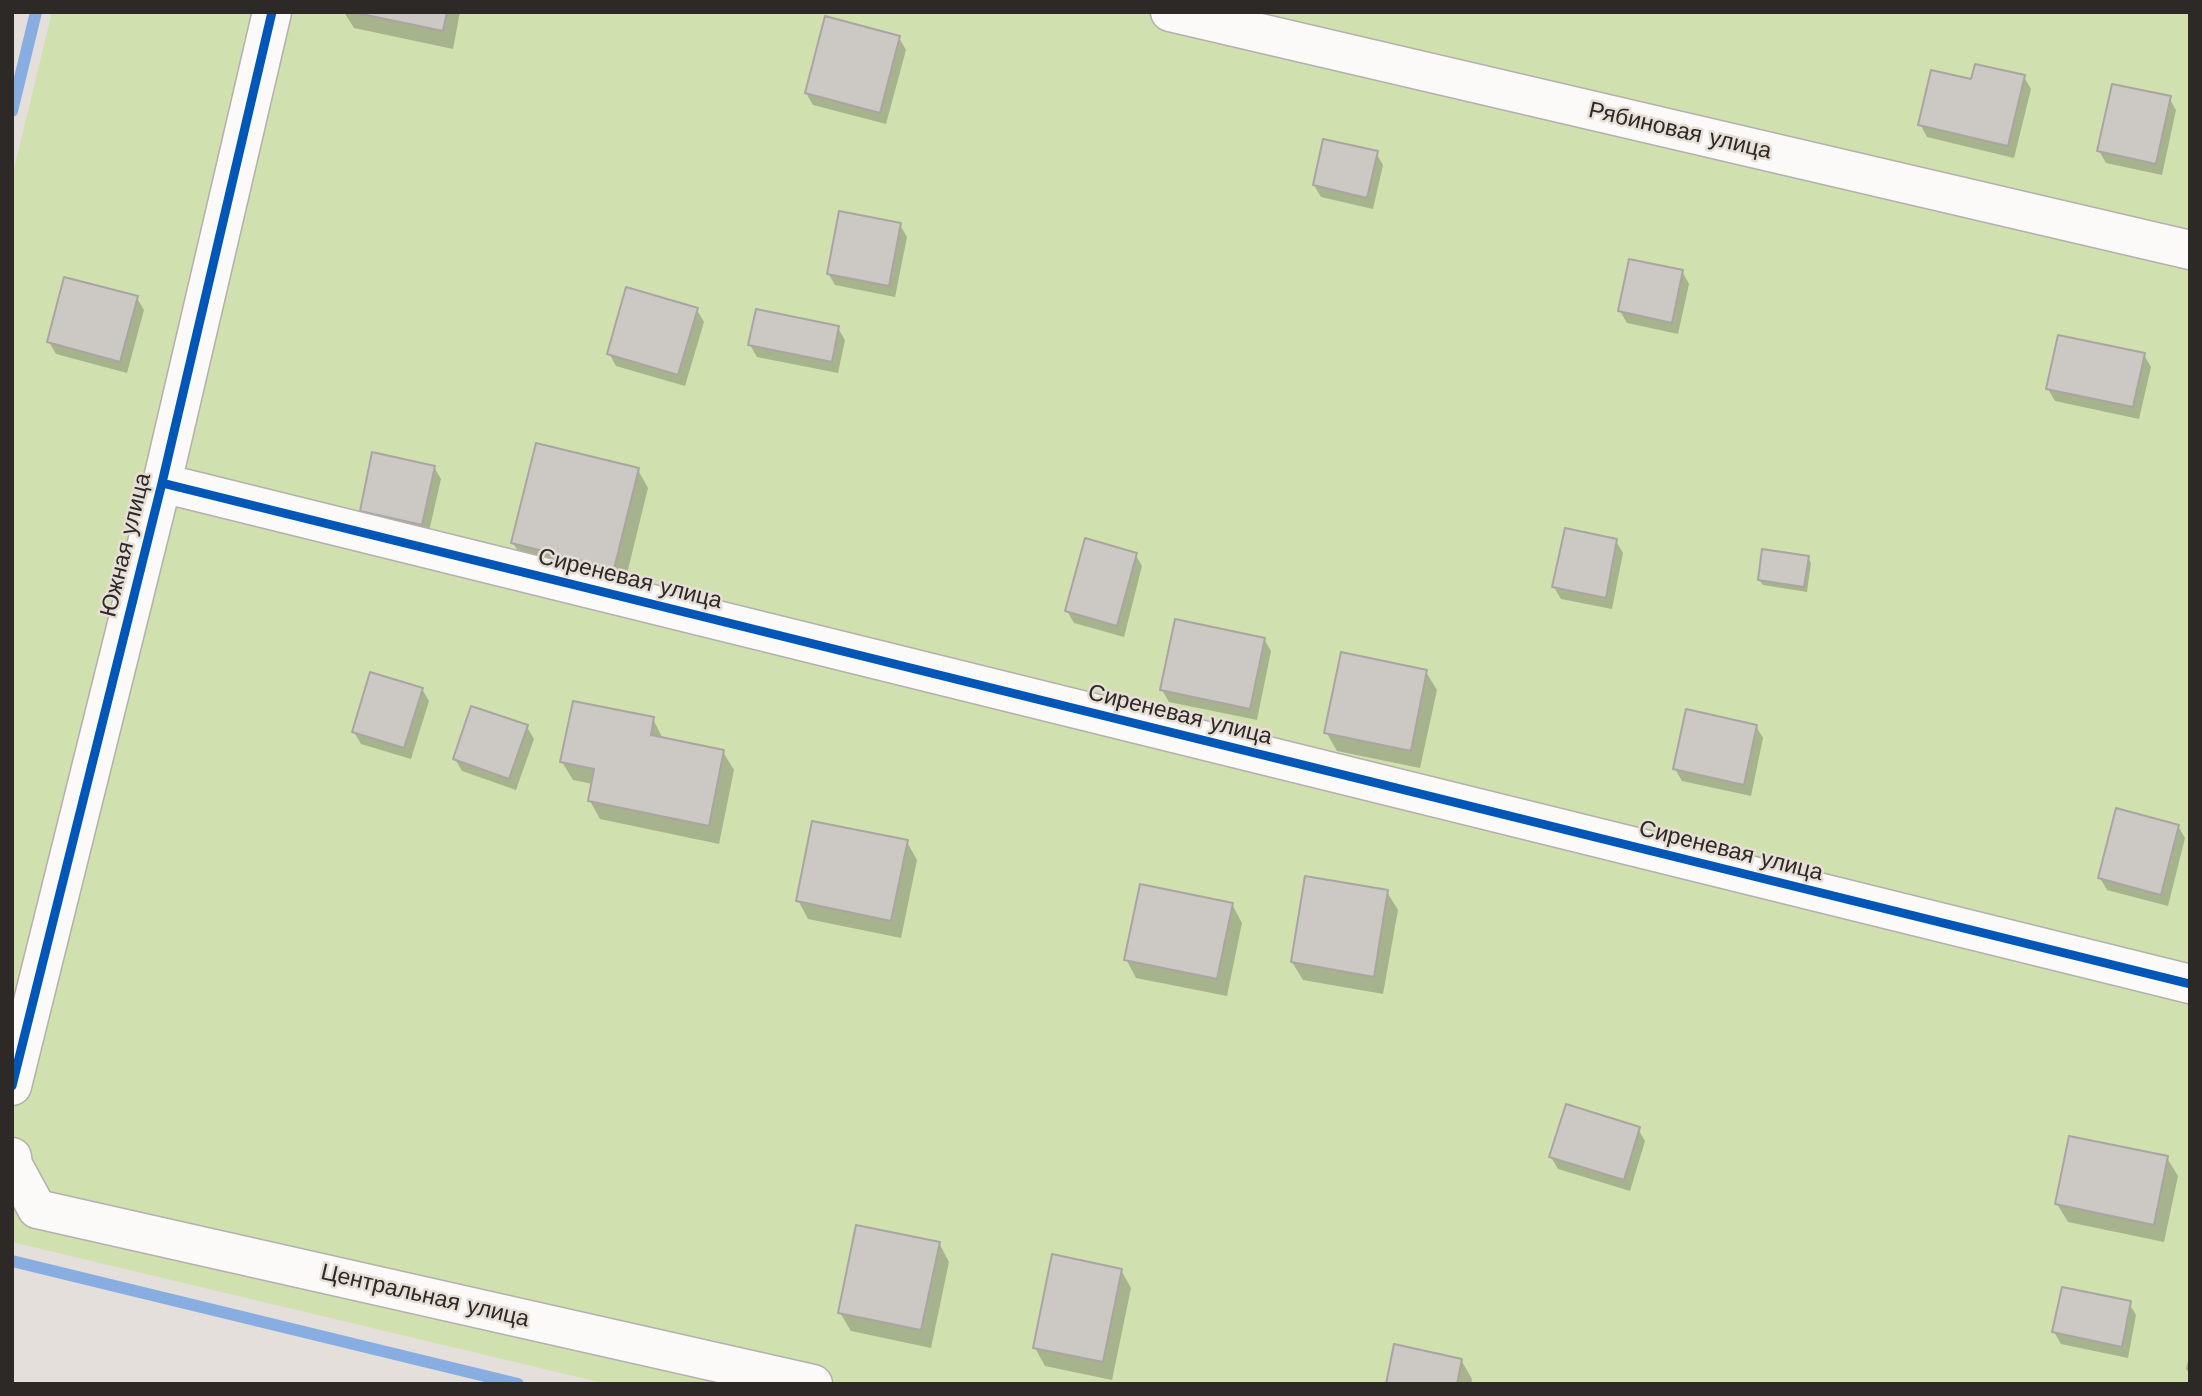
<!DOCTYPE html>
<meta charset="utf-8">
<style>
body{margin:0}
#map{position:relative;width:2202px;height:1396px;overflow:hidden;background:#e4dfda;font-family:"Work Sans",sans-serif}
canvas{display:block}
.frame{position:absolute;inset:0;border:14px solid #2c2926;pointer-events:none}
</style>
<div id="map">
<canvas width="2202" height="1396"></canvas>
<div class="frame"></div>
</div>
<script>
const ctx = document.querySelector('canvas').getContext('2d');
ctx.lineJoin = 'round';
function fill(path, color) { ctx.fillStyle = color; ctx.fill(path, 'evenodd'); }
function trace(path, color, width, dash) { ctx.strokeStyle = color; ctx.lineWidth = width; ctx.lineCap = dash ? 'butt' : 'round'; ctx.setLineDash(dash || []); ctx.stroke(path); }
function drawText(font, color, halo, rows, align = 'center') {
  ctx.font = font + ' "Work Sans",sans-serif'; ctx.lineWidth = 5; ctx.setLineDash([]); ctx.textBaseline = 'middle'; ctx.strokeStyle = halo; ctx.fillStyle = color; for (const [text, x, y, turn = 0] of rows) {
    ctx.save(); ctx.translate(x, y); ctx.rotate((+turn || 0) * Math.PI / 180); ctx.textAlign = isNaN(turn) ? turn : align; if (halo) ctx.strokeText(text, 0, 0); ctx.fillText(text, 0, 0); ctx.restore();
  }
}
const green = new Path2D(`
 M 52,12 L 2190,12 L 2190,1384 L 607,1384 L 12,1242 L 12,177 Z`);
const shadow = new Path2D(`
 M 344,12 L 460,12 L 453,49 L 354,28 Z
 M 899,38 L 906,50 L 886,124 L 813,105 L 806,93 Z
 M 2024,77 L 2031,89 L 2014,158 L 1927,137 L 1920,124 L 1973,82 Z
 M 2169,98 L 2176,110 L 2162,175 L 2106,163 L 2099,151 Z
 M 1376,153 L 1383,165 L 1373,209 L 1321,197 L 1314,185 Z
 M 900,225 L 907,237 L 895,297 L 835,285 L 828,273 Z
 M 1682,271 L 1689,284 L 1678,334 L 1627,323 L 1620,311 Z
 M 137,298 L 144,310 L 127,373 L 56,354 L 49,342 Z
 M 697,310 L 704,322 L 685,386 L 616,366 L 609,353 Z
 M 838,328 L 845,340 L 838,373 L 757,357 L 750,345 Z
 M 2144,355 L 2151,367 L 2139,419 L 2055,401 L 2048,389 Z
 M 434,467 L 441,479 L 428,536 L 368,523 L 361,511 Z
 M 638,470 L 648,488 L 624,586 L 524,561 L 513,543 Z
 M 1616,541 L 1623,553 L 1612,609 L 1561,599 L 1554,587 Z
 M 1135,554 L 1142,566 L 1124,637 L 1074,623 L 1067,611 Z
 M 1808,558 L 1811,563 L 1807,592 L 1763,585 L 1759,580 Z
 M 1264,639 L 1271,651 L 1257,720 L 1169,702 L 1162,690 Z
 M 1426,672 L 1437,690 L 1420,768 L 1337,751 L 1326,732 Z
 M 422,689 L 429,701 L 411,759 L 361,744 L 354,732 Z
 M 653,719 L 663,739 L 723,752 L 734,770 L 719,844 L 600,819 L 590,801 L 593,784 L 573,780 L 562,762 Z
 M 1756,726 L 1763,738 L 1751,796 L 1682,781 L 1675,769 Z
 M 527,727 L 534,739 L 516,790 L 462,771 L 455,759 Z
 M 2178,826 L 2185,838 L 2168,906 L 2107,890 L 2100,878 Z
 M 907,842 L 917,860 L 901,938 L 808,919 L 798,900 Z
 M 1387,892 L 1398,910 L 1383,994 L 1303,980 L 1292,962 Z
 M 1232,904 L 1242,923 L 1227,996 L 1136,978 L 1126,959 Z
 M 1638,1129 L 1645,1141 L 1630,1191 L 1558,1169 L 1551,1157 Z
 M 2167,1158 L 2178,1176 L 2164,1242 L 2068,1222 L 2057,1204 Z
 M 939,1243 L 949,1262 L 931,1348 L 851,1331 L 840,1313 Z
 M 1121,1270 L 1131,1288 L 1112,1380 L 1045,1366 L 1035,1348 Z
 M 2129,1303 L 2136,1315 L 2128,1358 L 2061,1344 L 2054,1332 Z
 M 2190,1352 L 2190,1374 L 2186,1369 Z
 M 1461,1360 L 1472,1379 L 1471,1384 L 1388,1384 Z`);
const stream = new Path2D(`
 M 12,111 L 36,12
 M 12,1261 L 518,1384`);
const building = new Path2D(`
 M 352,12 L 447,12 L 443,31 Z
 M 825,16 L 900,36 L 880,113 L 805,93 Z
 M 1975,64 L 2025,75 L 2008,146 L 1918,125 L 1931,70 L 1971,79 Z
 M 2112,84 L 2171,96 L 2156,164 L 2097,151 Z
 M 1323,139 L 1378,151 L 1367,198 L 1313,185 Z
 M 839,211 L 901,223 L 889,286 L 827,274 Z
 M 1629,259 L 1683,270 L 1672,323 L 1618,311 Z
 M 64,277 L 138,296 L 120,362 L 47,342 Z
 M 626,287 L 698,308 L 678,375 L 607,354 Z
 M 756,309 L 839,326 L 832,362 L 748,345 Z
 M 2058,335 L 2145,353 L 2133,407 L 2046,389 Z
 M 536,443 L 639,468 L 614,569 L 511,543 Z
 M 372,452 L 435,466 L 422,525 L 360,511 Z
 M 1565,528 L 1617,539 L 1606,598 L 1552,587 Z
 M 1085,538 L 1137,553 L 1117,626 L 1065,611 Z
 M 1762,549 L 1809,556 L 1804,587 L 1758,580 Z
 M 1175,619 L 1265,638 L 1250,709 L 1160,690 Z
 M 1341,652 L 1427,670 L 1411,751 L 1324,733 Z
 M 370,672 L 423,688 L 404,748 L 352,732 Z
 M 573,701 L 654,717 L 651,735 L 724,750 L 709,826 L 588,801 L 594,769 L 560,762 Z
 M 471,706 L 528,725 L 509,779 L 453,759 Z
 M 1686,709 L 1757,725 L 1744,785 L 1673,769 Z
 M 2116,808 L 2179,825 L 2161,895 L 2098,878 Z
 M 812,821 L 908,840 L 891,921 L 796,901 Z
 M 1305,876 L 1388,890 L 1374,977 L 1291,962 Z
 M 1140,884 L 1233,903 L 1217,979 L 1124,960 Z
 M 1566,1104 L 1640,1127 L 1624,1180 L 1549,1157 Z
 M 2069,1136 L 2168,1156 L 2154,1225 L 2055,1204 Z
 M 856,1225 L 940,1242 L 921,1330 L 838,1313 Z
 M 1052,1254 L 1122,1269 L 1103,1362 L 1033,1348 Z
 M 2062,1287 L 2131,1301 L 2122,1347 L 2052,1332 Z
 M 1394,1344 L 1462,1359 L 1457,1384 L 1386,1384 Z`);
const minor = new Path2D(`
 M 1170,12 L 2190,250
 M 162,483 L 2190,984
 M 12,1086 L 162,483 L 272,12
 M 12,1157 L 13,1165 L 37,1209 L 813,1384`);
const cycleway = new Path2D(`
 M 162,483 L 2190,984
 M 12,1086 L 162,483 L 272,12`);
const streetNames = [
 ["Рябиновая улица",1680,131,13],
 ["Южная улица",126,545,-76],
 ["Сиреневая улица",630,579,14],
 ["Сиреневая улица",1180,715,14],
 ["Сиреневая улица",1731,851,14],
 ["Центральная улица",425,1296,13]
];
fill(green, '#d1e0af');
fill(shadow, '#0003');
trace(stream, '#88ade1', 12);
fill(building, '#ccc8c4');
trace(building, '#a9a5a2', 2);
trace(minor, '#b4b0ad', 41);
trace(minor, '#fbfaf9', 38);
trace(cycleway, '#0057b8', 9);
drawText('23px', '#2c2926', '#e7dfd7', streetNames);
</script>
